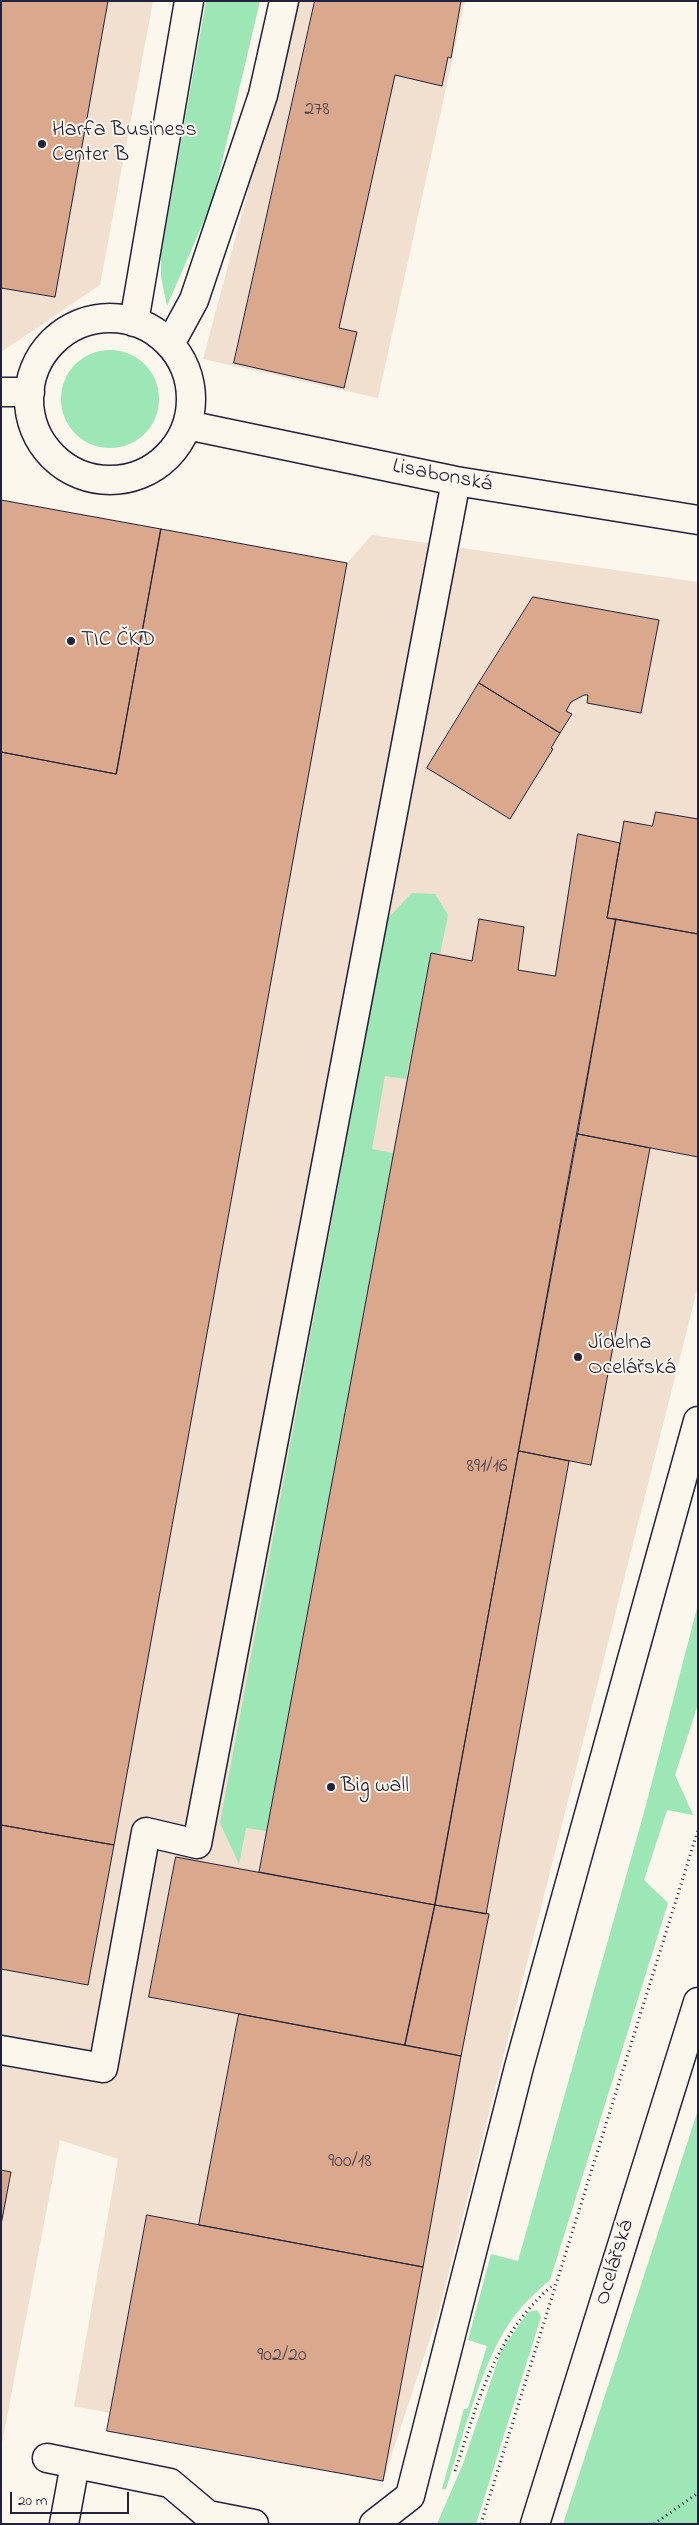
<!DOCTYPE html>
<meta charset="utf-8">
<style>
body{margin:0}
#map{position:relative;width:699px;height:2525px;overflow:hidden;background:#fbf7ec;font-family:"Indie Flower",sans-serif}
canvas{display:block}
.frame{position:absolute;inset:0;border:2px solid #22223b;pointer-events:none}
.scale{position:absolute;left:10px;top:2492px;width:119px;height:22px;box-sizing:border-box;border:2px solid #22223b;border-top:0;padding-left:6px;font-size:15px;line-height:18px;white-space:nowrap;color:#22223b;-webkit-text-stroke:4px #fbf7ec;paint-order:stroke}
</style>
<div id="map">
<canvas width="699" height="2525"></canvas>
<div class="frame"></div>
<div class="scale">20 m</div>
</div>
<script>
const ctx = document.querySelector('canvas').getContext('2d');
ctx.lineJoin = 'round';
function fill(path, color) { ctx.fillStyle = color; ctx.fill(path, 'evenodd'); }
function trace(path, color, width, dash) { ctx.strokeStyle = color; ctx.lineWidth = width; ctx.lineCap = dash ? 'butt' : 'round'; ctx.setLineDash(dash || []); ctx.stroke(path); }
function drawText(font, color, halo, rows, align = 'center') {
  ctx.font = font + ' "Indie Flower",sans-serif'; ctx.lineWidth = 4; ctx.setLineDash([]); ctx.textBaseline = 'middle'; ctx.strokeStyle = halo; ctx.fillStyle = color; for (const [text, x, y, turn = 0] of rows) {
    ctx.save(); ctx.translate(x, y); ctx.rotate((+turn || 0) * Math.PI / 180); ctx.textAlign = isNaN(turn) ? turn : align; if (halo) ctx.strokeText(text, 0, 0); ctx.fillText(text, 0, 0); ctx.restore();
  }
}
const built = new Path2D(`
 M 1,1 L 153,1 L 100,285 L 1,352 Z
 M 299,1 L 465,1 L 378,398 L 203,359 Z
 M 1,500 L 347,563 L 372,535 L 698,582 L 698,1286 L 439,2311 L 383,2481 L 107,2431 L 110,2413 L 74,2406 L 118,2159 L 60,2140 L 1,2448 Z`);
const green = new Path2D(`
 M 206,1 L 260,1 L 213,200 L 167,306 L 161,277 L 161,255 Z
 M61 399a49 49 0 1 1 98 0a49 49 0 1 1-98 0Z
 M 412,893 L 435,894 L 448,915 L 440,954 L 431,953 L 406,1079 L 385,1076 L 372,1149 L 393,1153 L 267,1831 L 246,1828 L 239,1864 L 220,1823 L 388,918 Z
 M 698,1604 L 698,1704 L 675,1775 L 693,1815 L 667,1810 L 644,1880 L 668,1903 L 550,2280 C 537,2291 525,2302 515,2315 C 483,2356 462,2439 446,2489 L 442,2489 L 464,2409 L 468,2408 L 487,2346 L 468,2340 L 491,2254 L 518,2261 L 646,1805 Z
 M 698,2110 L 698,2524 L 563,2524 Z
 M 537,2310 L 541,2317 L 476,2524 L 437,2524 L 463,2464 L 501,2351 L 528,2312 Z`);
const building = new Path2D(`
 M 1,1 L 108,1 L 55,297 L 1,288 Z
 M 315,1 L 461,1 L 451,58 L 448,57 L 442,86 L 395,75 L 339,328 L 357,332 L 344,388 L 234,363 Z
 M 1,500 L 161,529 L 116,774 L 1,752 Z
 M 161,529 L 347,563 L 114,1845 L 1,1825 L 1,752 L 116,774 Z
 M 533,597 L 659,620 L 641,713 L 587,703 L 588,695 L 584,695 L 571,702 L 566,711 L 572,714 L 560,733 L 479,683 Z
 M 479,683 L 560,733 L 551,748 L 553,749 L 510,819 L 427,768 Z
 M 656,812 L 698,819 L 698,934 L 607,918 L 624,821 L 652,826 Z
 M 578,834 L 620,843 L 607,918 L 616,919 L 435,1905 L 259,1872 L 431,953 L 472,961 L 479,919 L 524,927 L 518,970 L 555,976 Z
 M 616,919 L 698,934 L 698,1157 L 578,1134 Z
 M 578,1134 L 650,1148 L 591,1465 L 519,1451 Z
 M 519,1451 L 569,1461 L 486,1914 L 435,1905 Z
 M 1,1825 L 114,1845 L 88,1985 L 1,1969 Z
 M 176,1857 L 435,1905 L 405,2045 L 149,1997 Z
 M 435,1905 L 489,1914 L 461,2056 L 405,2045 Z
 M 239,2014 L 461,2056 L 423,2267 L 199,2225 Z
 M 1,2170 L 11,2172 L 1,2225 Z
 M 147,2215 L 423,2267 L 383,2481 L 107,2431 Z`);
const path = new Path2D(`
 M 455,2471 C 479,2400 494,2335 553,2285
 M 481,2524 L 698,1830
 M 654,2524 L 698,2493`);
const minor = new Path2D(`
 M29 399a81 81 0 1 1 162 0a81 81 0 1 1-162 0Z
 M 134,322 L 189,1
 M 170,344 L 194,300 L 263,95 L 284,1
 M 1,392 L 30,392
 M 187,425 L 456,481 L 698,520
 M 1,2050 L 103,2068 L 146,1832 L 197,1844 L 456,481
 M 47,2458 L 170,2483 L 208,2515 L 254,2524
 M 64,2524 L 75,2464
 M 374,2524 L 410,2496 L 519,2067 L 698,1421
 M 535,2524 L 698,2002`);
const markers = [
 [42,144,5,"#22223b"],
 [71,641,5,"#22223b"],
 [578,1357,5,"#22223b"],
 [331,1787,5,"#22223b"]
];
const numberNames = [
 ["278",317,111],
 ["891/16",487,1468],
 ["900/18",350,2163],
 ["902/20",282,2357]
];
const poiNames = [
 ["Harfa Business",52,131],
 ["Center B",52,156],
 ["TIC ČKD",81,641],
 ["Jídelna",588,1344],
 ["Ocelářská",588,1369],
 ["Big wall",341,1787]
];
const streetNames = [
 ["Lisabonská",442,477,11],
 ["Ocelářská",616,2263,-73]
];
fill(built, '#f1dfd0');
fill(green, '#9de6b5');
fill(building, '#daa88d');
trace(building, '#22223b', 1);
trace(minor, '#22223b', 31);
trace(path, '#22223b', 3, [1, 4]);
trace(minor, '#fbf7ec', 28);
for (const [x, y, r, color] of markers) { const dot = new Path2D(); dot.arc(x, y, r, 0, 2 * Math.PI); ctx.fillStyle = color; ctx.fill(dot); trace(dot, '#fbf7ec', 2); }
drawText('20px', '#504450', null, numberNames);
drawText('22px', '#22223b', '#fbf7ec', poiNames, 'left');
drawText('22px', '#22223b', '#fbf7ec', streetNames);
</script>
